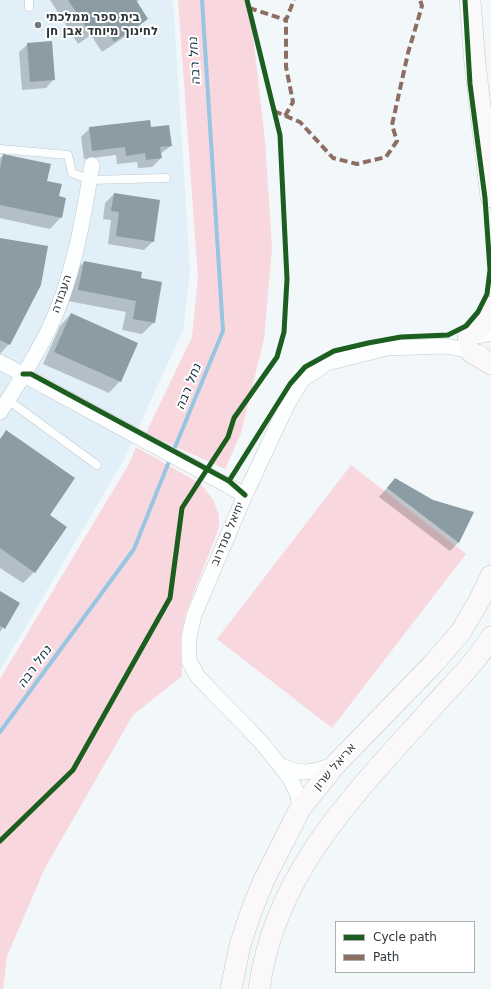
<!DOCTYPE html>
<meta charset="utf-8">
<style>
body{margin:0}
#map{position:relative;width:491px;height:989px;overflow:hidden;background:#f2f7fa;font-family:"DejaVu Sans",sans-serif}
canvas{display:block}
.legend{position:absolute;left:335px;top:921px;width:140px;height:52px;box-sizing:border-box;background:#fff;border:1px solid #abafb1;margin:0;padding:5px 7px;list-style:none;font-size:12px;color:#2e363b}
.legend li{display:flex;align-items:center;gap:8px;height:20px}
.legend b{width:20px;border:1px solid #abafb1}
</style>
<div id="map">
<canvas width="491" height="989"></canvas>
<ul class="legend">
<li><b style="height:5px;background:#1b5e20"></b>Cycle path</li>
<li><b style="height:5px;background:#8d6e63"></b>Path</li>
</ul>
</div>
<script>
const ctx = document.querySelector('canvas').getContext('2d');
ctx.lineJoin = 'round';
function fill(path, color) { ctx.fillStyle = color; ctx.fill(path, 'evenodd'); }
function trace(path, color, width, dash) { ctx.strokeStyle = color; ctx.lineWidth = width; ctx.lineCap = dash ? 'butt' : 'round'; ctx.setLineDash(dash || []); ctx.stroke(path); }
function drawText(font, color, halo, rows, align = 'center') {
  ctx.font = font + ' "DejaVu Sans",Heebo,sans-serif'; ctx.lineWidth = 4; ctx.setLineDash([]); ctx.textBaseline = 'middle'; ctx.strokeStyle = halo; ctx.fillStyle = color; for (const [text, x, y, turn = 0] of rows) {
    ctx.save(); ctx.translate(x, y); ctx.rotate((+turn || 0) * Math.PI / 180); ctx.textAlign = isNaN(turn) ? turn : align; if (halo) ctx.strokeText(text, 0, 0); ctx.fillText(text, 0, 0); ctx.restore();
  }
}
const built = new Path2D(`
 M 0,0 L 173,0 L 190,271 L 183,330 L 123,461 L 0,670 Z`);
const green = new Path2D(`
 M 178,0 L 249,0 L 265,141 L 272,248 L 264,339 L 241,433 L 225,469 L 146,433 L 192,337 L 198,278 Z
 M 136,447 L 201,484 L 213,500 L 219,515 L 219,528 L 185,615 L 181,636 L 182,676 L 133,715 L 45,868 L 7,956 L 3,989 L 0,989 L 0,679 L 129,464 Z
 M 351,465 L 466,554 L 332,728 L 217,639 Z`);
const shadow = new Path2D(`
 M 50,0 L 139,0 L 136,3 L 147,19 L 135,30 L 102,52 L 91,35 L 78,44 Z
 M 28,44 L 54,79 L 46,88 L 22,90 L 19,52 Z
 M 90,128 L 150,128 L 171,146 L 160,154 L 161,158 L 152,167 L 138,168 L 137,162 L 117,164 L 116,155 L 84,159 L 81,137 Z
 M 4,155 L 46,181 L 58,197 L 61,217 L 50,229 L 0,218 L 0,158 Z
 M 114,194 L 153,241 L 144,250 L 108,244 L 111,220 L 103,219 L 105,203 Z
 M 0,239 L 9,344 L 0,354 Z
 M 84,262 L 140,278 L 154,322 L 142,334 L 122,330 L 126,312 L 68,301 L 73,273 Z
 M 71,314 L 120,381 L 109,393 L 43,364 L 60,326 Z
 M 6,432 L 48,515 L 34,572 L 23,583 L 0,568 L 0,438 Z
 M 395,479 L 433,500 L 473,513 L 458,543 L 450,551 L 379,497 Z
 M 0,592 L 19,604 L 0,632 Z`);
const stream = new Path2D(`
 M 173,452 L 223,331 L 202,0
 M 0,732 L 134,549 L 170,459`);
const building = new Path2D(`
 M 68,0 L 136,0 L 148,19 L 114,42 L 103,25 L 90,33 Z
 M 52,41 L 55,80 L 30,82 L 27,43 Z
 M 150,120 L 151,127 L 169,125 L 172,146 L 160,147 L 162,158 L 146,160 L 145,153 L 126,156 L 125,147 L 92,151 L 89,127 Z
 M 3,154 L 51,164 L 47,181 L 62,184 L 59,196 L 66,198 L 62,218 L 0,205 L 0,169 Z
 M 114,193 L 160,200 L 154,242 L 116,236 L 119,212 L 111,211 Z
 M 0,238 L 48,246 L 41,285 L 10,345 L 0,340 Z
 M 84,261 L 142,272 L 141,278 L 162,282 L 155,323 L 133,319 L 136,301 L 78,290 Z
 M 71,313 L 138,343 L 121,382 L 54,352 Z
 M 6,430 L 75,478 L 50,515 L 67,527 L 35,573 L 0,548 L 0,440 Z
 M 395,478 L 433,500 L 474,512 L 459,543 L 387,488 Z
 M 0,591 L 20,603 L 5,629 L 0,626 Z`);
const lane = new Path2D(`
 M 29,0 L 29,7
 M 0,149 L 68,155 L 72,173 L 90,180 L 166,178
 M 8,400 L 97,465`);
const street = new Path2D(`
 M 468,338 L 491,333
 M 0,362 L 245,495
 M 0,412 C 17,386 34,359 48,331 C 73,280 83,221 92,165
 M 281,766 C 304,776 313,772 336,764
 M 300,809 L 298,795 L 290,778 L 261,742 L 198,677 L 189,661 L 189,638 L 194,615 L 245,495 L 287,405 L 302,380 L 327,363 L 387,348 L 446,346 L 481,353`);
const secondary = new Path2D(`
 M 470,0 L 475,64 L 491,197
 M 468,338 L 484,322 L 491,307
 M 471,352 L 491,364
 M 231,989 L 240,945 L 251,912 L 264,880 L 300,809 L 336,764 L 432,665 L 460,633 L 479,601 L 491,576
 M 259,989 C 275,872 354,795 429,711 C 448,689 477,662 491,637`);
const quiet = new Path2D(`
 M 249,8 L 286,20
 M 274,111 L 300,122 L 333,158 L 357,164 L 386,157 L 397,141 L 392,125 L 408,53 L 422,6 L 420,0
 M 285,116 L 293,102 L 286,67 L 286,20 L 294,0`);
const cycleway = new Path2D(`
 M 23,374 L 31,374 L 229,481 L 245,495
 M 229,481 L 290,384 L 305,367 L 334,351 L 368,343 L 401,337 L 448,335 L 466,326 L 478,312 L 487,294 L 490,270 L 485,198 L 470,84 L 465,0
 M 0,841 L 73,770 L 170,598 L 182,508 L 228,437 L 234,418 L 277,357 L 284,332 L 287,279 L 280,135 L 247,0`);
const markers = [
 [38,25,4,"#737a7e"]
];
const poiNames = [
 ["בית ספר ממלכתי",46,18],
 ["לחינוך מיוחד אבן חן",46,32]
];
const streetNames = [
 ["העבודה",62,294,-71],
 ["יחיאל סנדרוב",228,534,-67],
 ["אריאל שרון",335,767,-49]
];
const waterNames = [
 ["נחל רבה",195,61,-94],
 ["נחל רבה",189,387,-68],
 ["נחל רבה",35,667,-54]
];
fill(built, '#e0eff8');
fill(green, '#f9d7de');
fill(shadow, '#0003');
trace(stream, '#96c6e1', 4);
fill(building, '#8c9ca4');
trace(lane, '#c2c8cc', 9);
trace(street, '#c2c8cc', 16);
trace(secondary, '#c2c8cc', 22);
trace(lane, '#fdfefe', 8);
trace(street, '#fdfefe', 15);
trace(secondary, '#faf8f9', 21);
trace(quiet, '#8d6e63', 4, [8, 4]);
trace(cycleway, '#1b5e20', 5);
for (const [x, y, r, color] of markers) { const dot = new Path2D(); dot.arc(x, y, r, 0, 2 * Math.PI); ctx.fillStyle = color; ctx.fill(dot); trace(dot, '#fff', 1.5); }
drawText('bold 12px', '#2e363b', '#fff', poiNames, 'left');
drawText('12px', '#2e363b', '#fff', streetNames);
drawText('italic 13px', '#123041', '#fff', waterNames);
</script>
